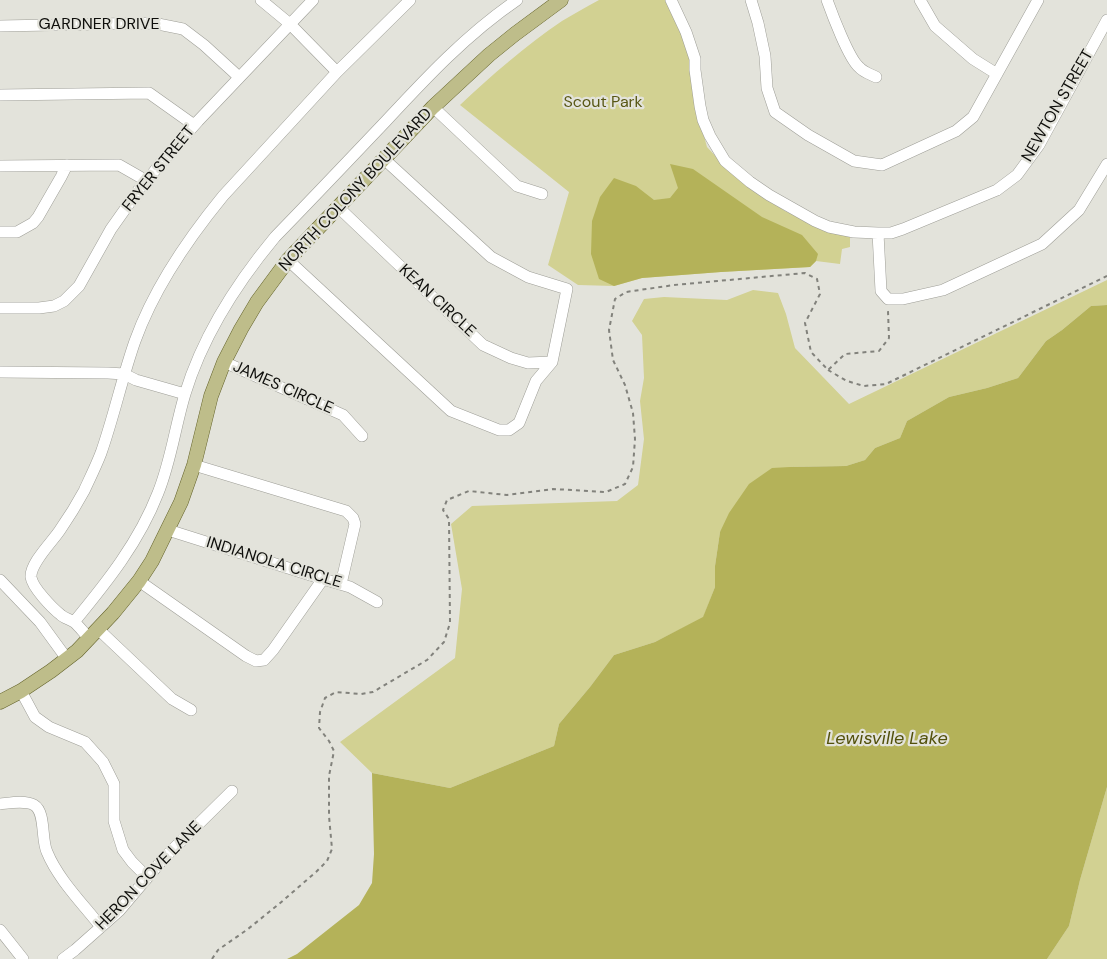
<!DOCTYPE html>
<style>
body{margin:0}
canvas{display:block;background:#e3e3db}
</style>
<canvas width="1107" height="959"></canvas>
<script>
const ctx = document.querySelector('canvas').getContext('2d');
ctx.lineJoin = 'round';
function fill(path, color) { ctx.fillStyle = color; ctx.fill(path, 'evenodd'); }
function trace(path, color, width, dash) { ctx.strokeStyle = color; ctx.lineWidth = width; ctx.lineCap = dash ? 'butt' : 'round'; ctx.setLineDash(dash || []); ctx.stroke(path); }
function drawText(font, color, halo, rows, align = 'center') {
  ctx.font = font + ' "DM Sans",sans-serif'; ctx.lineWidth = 4.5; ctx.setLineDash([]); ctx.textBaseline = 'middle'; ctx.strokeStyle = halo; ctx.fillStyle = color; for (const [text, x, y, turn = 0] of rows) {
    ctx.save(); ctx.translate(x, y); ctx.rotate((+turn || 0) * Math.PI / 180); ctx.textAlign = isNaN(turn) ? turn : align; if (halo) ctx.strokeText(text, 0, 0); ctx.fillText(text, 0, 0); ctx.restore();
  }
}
const green = new Path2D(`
 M 599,0 L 665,0 L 683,35 L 692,65 L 694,100 L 707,147 L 733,175 L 785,211 L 824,229 L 850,237 L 850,247 L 842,249 L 840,264 L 816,261 L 810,267 L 721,272 L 642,278 L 614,286 L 578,285 L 548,265 L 569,192 L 460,105 C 492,75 525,46 562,21 C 574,14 586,7 599,0 Z
 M 1107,280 L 1107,305 L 1091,306 L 1062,330 L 1046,341 L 1018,378 L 987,388 L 949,397 L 907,421 L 900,438 L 875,448 L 865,460 L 846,466 L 790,467 L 720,532 L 715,566 L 715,587 L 703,618 L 655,642 L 614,655 L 590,687 L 559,724 L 554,746 L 450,788 L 372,773 L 340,742 L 455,658 L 462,589 L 451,524 L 472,506 L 617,501 L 638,485 L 644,439 L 640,401 L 644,378 L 642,335 L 632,321 L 644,299 L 664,297 L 727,300 L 753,290 L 778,293 L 786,314 L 795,348 L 849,404 Z
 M 1107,787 L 1107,959 L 1047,959 L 1069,926 L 1080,880 Z`);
const water = new Path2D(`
 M 670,164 L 693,169 L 762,217 L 802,235 L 818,254 L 816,261 L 810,267 L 721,272 L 642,278 L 614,286 L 599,279 L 591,254 L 592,221 L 600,197 L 614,178 L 636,186 L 654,200 L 670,198 L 678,188 Z
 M 1107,305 L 1107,787 L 1080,880 L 1069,926 L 1047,959 L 287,959 L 297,954 L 359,905 L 372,883 L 374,854 L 372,773 L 450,788 L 554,746 L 559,724 L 590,687 L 614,655 L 655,642 L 703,617 L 715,587 L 715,566 L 720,532 L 729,513 L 749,484 L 772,468 L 790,467 L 846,466 L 865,460 L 875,448 L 900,438 L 907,421 L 949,397 L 987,388 L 1018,378 L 1046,341 L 1062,330 L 1091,306 Z`);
const path = new Path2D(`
 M 828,370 L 847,381 L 864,386 L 886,384 L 1107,276
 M 212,959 L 218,950 L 248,929 L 279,904 L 316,872 L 327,861 L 332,849 L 329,816 L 329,776 L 334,751 L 329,741 L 319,728 L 320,712 L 325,698 L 336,692 L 361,694 L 373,692 L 427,660 L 444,642 L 450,623 L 449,519 L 443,510 L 447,500 L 469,491 L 507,495 L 553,489 L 606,492 L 625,484 L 633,467 L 635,439 L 633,413 L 625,385 L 613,360 L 609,330 L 615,299 L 626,292 L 674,285 L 805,273 L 817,279 L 820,294 L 805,323 L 811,352 L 828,370 L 845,354 L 879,351 L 889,338 L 888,311`);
const minor = new Path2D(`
 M 261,0 L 290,24 L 337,72
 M 671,0 L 686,32 L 695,59 L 695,70 L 700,106 L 703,120 L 710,136 L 725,161 L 750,182 L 769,195 L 815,221 L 829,227 L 854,232 L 878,233 L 891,233 L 903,229 L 997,190 L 1017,175 L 1039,145 L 1107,20
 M 751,0 L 758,23 L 765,56 L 767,88 L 775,112 L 808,135 L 854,161 L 882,165 L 956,131 L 973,117 L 1038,0
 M 827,0 C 832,14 849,59 859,67 C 863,72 870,74 876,77
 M 920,0 L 935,26 L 973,59 L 997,74
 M 0,26 L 153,23 L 183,29 L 204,45 L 239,77
 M 0,95 L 149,93 L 194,125
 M 433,107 L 517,186 L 542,194
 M 0,166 L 119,165 L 147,181
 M 338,207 L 483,345 L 511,358 L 528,363 L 552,362
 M 0,232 L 17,232 L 33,223 L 38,217 L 61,177 L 67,165
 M 878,233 L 881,291 L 888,299 L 903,299 L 943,290 L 1042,244 L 1079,210 L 1107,164
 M 288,260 L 451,411 L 499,430 L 509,430 L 519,423 L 536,381 L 552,362 L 567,289 L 528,277 L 491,257 L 384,159
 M 0,308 L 39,308 L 54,306 L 64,301 L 79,286 L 111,229 L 140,188 L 147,181 L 159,165 L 198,121 L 313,0
 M 224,362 L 343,415 L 362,436
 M 0,372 L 108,373 L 124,374 L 136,380 L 185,394
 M 194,465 L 346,511 L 353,518 L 355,524 L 341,584
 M 168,530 L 323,579 L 350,587 L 377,602
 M 0,580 L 40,622 L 67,659
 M 139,581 L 246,656 L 256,661 L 264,660 L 273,650 L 323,579
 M 74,622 C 107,582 139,542 158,493 C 171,461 175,427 185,394 C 203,335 236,284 275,237 C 312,199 349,160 386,121 C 426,78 467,34 517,0
 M 98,629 L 172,699 L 191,710
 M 89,638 C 84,633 79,626 74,622 C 69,619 64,618 61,615 C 52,608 32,587 31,577 C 30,563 53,541 60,530 C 69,517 77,504 84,491 C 90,478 96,466 101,453 C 114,416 122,378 135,341 C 154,288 187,240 223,196 L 337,72 L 410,0
 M 21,691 L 35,717 L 49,727 L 85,742 L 103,762 L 114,784 L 114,821 L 123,850 L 132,862 L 147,877
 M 0,804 C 10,803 25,800 34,805 C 46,812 41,840 47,852 C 58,879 83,904 101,927
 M 0,930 L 23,959
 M 63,959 L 75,950 L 119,911 L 164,858 L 232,791`);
const major = new Path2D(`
 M 0,702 L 21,691 L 51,671 L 77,651 L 113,613 L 139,581 L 152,561 L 181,502 L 194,465 L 211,396 L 224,362 L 241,329 L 257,302 L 288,260 L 433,107 L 489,55 L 515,34 L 561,0`);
const streetNames = [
 ["GARDNER DRIVE",99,25],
 ["NEWTON STREET",1058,106,-60],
 ["FRYER STREET",159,169,-51],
 ["NORTH COLONY BOULEVARD",356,190,-47],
 ["KEAN CIRCLE",437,301,43],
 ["JAMES CIRCLE",283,388,24],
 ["INDIANOLA CIRCLE",274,563,17],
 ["HERON COVE LANE",149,876,-46]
];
const parkNames = [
 ["Scout Park",603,103]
];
const waterNames = [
 ["Lewisville Lake",887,739]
];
fill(green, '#d2d192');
fill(water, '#b4b259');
trace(minor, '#9e9e97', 12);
trace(major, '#64632b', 15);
trace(path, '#82827c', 2, [4, 4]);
trace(minor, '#fff', 11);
trace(major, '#bebd8a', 14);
drawText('16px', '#0e0e0b', '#e3e3db', streetNames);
drawText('16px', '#585714', '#e3e3db', parkNames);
drawText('italic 18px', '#52500b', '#e3e3db', waterNames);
</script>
